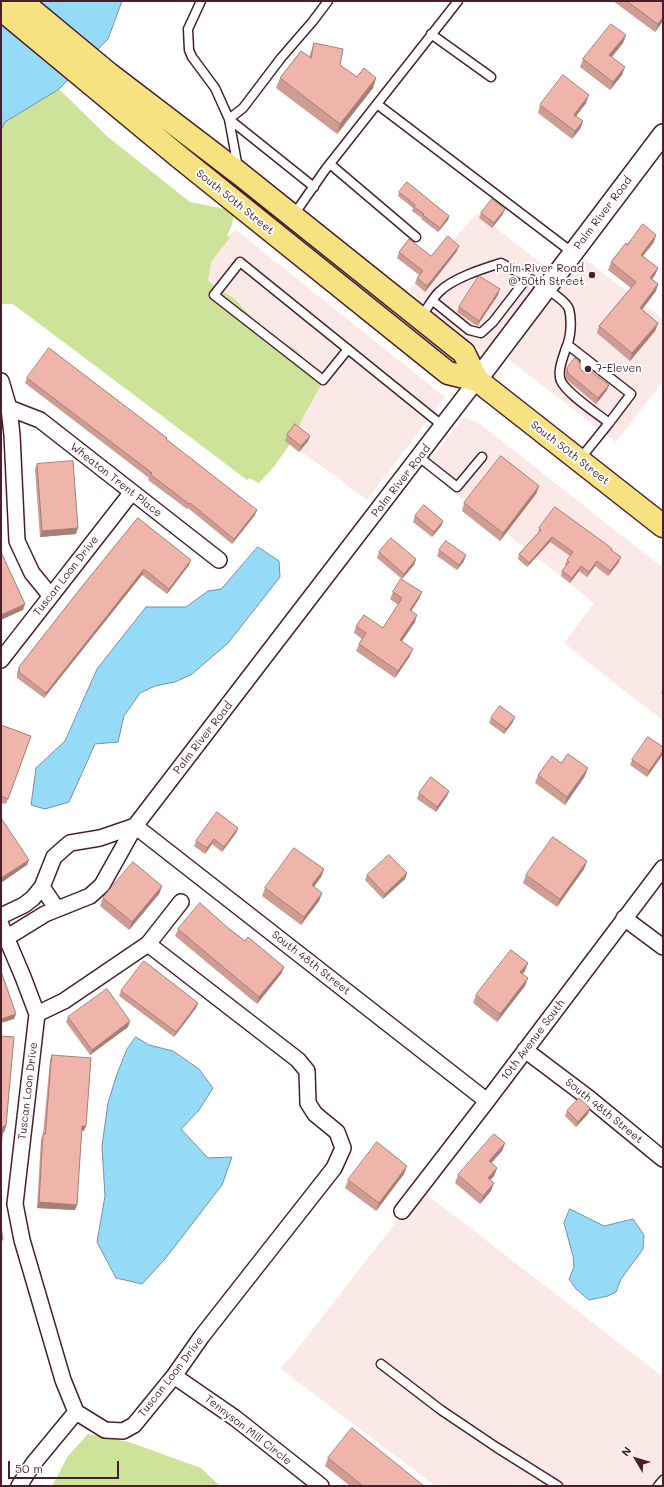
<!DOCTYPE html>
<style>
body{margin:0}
#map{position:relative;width:664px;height:1487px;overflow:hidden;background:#fff;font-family:Mali,sans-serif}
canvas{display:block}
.frame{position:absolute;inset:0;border:2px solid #4a1f2b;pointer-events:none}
.north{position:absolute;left:616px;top:1439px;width:40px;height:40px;-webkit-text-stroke:3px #fff;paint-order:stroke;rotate:308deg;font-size:11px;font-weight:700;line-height:16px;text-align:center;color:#4a1f2b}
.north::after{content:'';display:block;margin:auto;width:14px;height:18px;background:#4a1f2b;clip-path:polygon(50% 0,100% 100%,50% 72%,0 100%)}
.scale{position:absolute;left:8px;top:1461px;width:111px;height:18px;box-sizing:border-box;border:2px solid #4a1f2b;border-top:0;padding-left:5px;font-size:12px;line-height:14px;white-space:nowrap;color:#4a1f2b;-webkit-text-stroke:3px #fff;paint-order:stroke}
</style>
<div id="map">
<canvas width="664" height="1487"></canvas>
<div class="frame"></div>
<div class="north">N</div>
<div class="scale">50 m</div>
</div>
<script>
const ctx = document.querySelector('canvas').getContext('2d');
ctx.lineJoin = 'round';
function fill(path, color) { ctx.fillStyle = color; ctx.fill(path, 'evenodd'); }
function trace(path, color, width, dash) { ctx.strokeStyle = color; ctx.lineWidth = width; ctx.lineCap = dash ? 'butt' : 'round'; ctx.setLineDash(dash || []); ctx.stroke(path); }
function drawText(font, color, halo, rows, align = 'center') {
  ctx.font = font + ' Mali,sans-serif'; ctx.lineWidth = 4; ctx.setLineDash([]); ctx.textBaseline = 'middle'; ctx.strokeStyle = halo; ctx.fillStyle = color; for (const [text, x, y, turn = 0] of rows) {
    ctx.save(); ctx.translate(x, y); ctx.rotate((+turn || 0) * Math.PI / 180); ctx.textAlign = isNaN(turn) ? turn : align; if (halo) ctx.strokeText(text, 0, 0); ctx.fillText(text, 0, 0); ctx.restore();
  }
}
const built = new Path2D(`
 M 477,213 L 555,274 L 491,360 L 409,290 Z
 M 236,230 L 445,397 L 367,500 L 280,436 L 194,283 Z
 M 581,256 L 663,319 L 663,381 L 616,442 L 508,359 Z
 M 464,417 L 479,423 L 663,568 L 663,721 L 564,643 L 594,603 L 424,468 Z
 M 421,1190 L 663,1377 L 663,1486 L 435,1486 L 280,1368 L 291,1357 Z`);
const green = new Path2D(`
 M 59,89 L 108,137 L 190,202 L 235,211 L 231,228 L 227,235 L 229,237 L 236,230 L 211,262 L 208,281 L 236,300 L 251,317 L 275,338 L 295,349 L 324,380 L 303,417 L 295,437 L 273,468 L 259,483 L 249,478 L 247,480 L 13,304 L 1,304 L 1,130 L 5,122 Z
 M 88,1434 L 129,1442 L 201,1468 L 220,1486 L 52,1486 L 68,1456 Z`);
const water = new Path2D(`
 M 1,1 L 122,1 L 108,39 L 59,89 L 5,122 L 1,130 Z
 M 258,547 L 279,561 L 280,577 L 228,643 L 192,674 L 175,682 L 155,686 L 140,693 L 124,716 L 118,742 L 95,744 L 69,802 L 45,809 L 31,805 L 36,768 L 65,741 L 97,669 L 146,607 L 186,607 L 208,591 L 221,589 Z
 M 136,1037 L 149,1045 L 173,1051 L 199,1069 L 213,1088 L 199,1110 L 181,1129 L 208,1158 L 232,1157 L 222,1185 L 165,1259 L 142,1284 L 116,1278 L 97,1242 L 105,1196 L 102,1146 L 108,1103 L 117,1074 L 127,1049 Z
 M 570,1209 L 604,1226 L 633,1219 L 644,1235 L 643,1249 L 621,1279 L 616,1292 L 608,1296 L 589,1300 L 576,1289 L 569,1279 L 574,1267 L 573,1256 L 564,1223 Z`);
const service = new Path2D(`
 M 201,1 L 188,29 L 189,50 L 192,57 L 215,88 L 229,119 L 238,168
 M 431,34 L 491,77
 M 377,104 L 573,253
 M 330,164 L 416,237
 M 314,187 L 229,119 L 243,108 L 281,58 L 313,21 L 328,1
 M 293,216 L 325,170 L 458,1
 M 433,301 L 469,330 L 481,333 L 493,322 L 527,278
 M 421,317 C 427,309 432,299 439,292 C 453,278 482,269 501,263 C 515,271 564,295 569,309 C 572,320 571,338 566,348 C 563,358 557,371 561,381 C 567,394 597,413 609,423 L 580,459
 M 568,345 L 631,394 L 609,423
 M 348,349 L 323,380 L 214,295 L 240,262 L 443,426
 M 583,372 L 585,358
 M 419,457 L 457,487 L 482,457
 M 381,1364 L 441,1410 L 496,1447 L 558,1486
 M 658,1486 L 663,1480`);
const minor = new Path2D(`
 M 1,381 L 9,408 L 12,435 L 17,541 L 32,573 L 50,595
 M 9,408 L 40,420 L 219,560
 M 1,660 L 132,492
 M 135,826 L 487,1101
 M 42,887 L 57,909
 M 1,916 L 24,905 L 33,898 L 42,887 L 54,857 L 70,843 L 100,838 L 135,826
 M 624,918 L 663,947
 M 1,925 L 23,977 L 37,1014 L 15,1204 L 22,1240 L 63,1380 L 76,1412 L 105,1430 L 123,1431 L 134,1425 L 174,1376 L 202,1336 L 334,1168 L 343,1148 L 337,1132 L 315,1114 L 308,1103 L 307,1071 L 298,1060 L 148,944
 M 6,938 L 45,914 L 90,896 L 102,885 L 135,826 L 477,380
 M 37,1014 L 64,1001 L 148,944 L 181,902
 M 525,1050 L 590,1099 L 663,1159
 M 402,1211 L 487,1101 L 663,868
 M 174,1376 L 235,1418 L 321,1486
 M 19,1486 L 33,1464 L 76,1412`);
const tertiary = new Path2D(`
 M 477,380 L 663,134`);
const primary = new Path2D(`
 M 21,1 L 109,74 L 240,174 L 464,353 L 477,380 L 663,526
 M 1,9 L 178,156 L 448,373 L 477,380`);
const wall = new Path2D(`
 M 613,1 L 663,1 L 663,21 L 655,32 Z
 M 626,35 L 623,43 L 612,57 L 622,75 L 610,90 L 580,67 L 583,59 Z
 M 314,43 L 340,65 L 357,77 L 376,78 L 373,88 L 337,134 L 276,88 L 280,78 L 309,57 Z
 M 586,103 L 576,116 L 583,121 L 580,129 L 572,139 L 538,113 L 540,105 Z
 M 399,192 L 449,216 L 448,220 L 438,232 L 421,219 L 422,218 L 412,211 L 413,208 L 398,196 Z
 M 481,213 L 503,214 L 492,228 L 479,218 Z
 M 654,242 L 643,256 L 658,268 L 655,275 L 652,279 L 658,284 L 656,291 L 642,310 L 658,323 L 655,331 L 630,361 L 597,333 L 599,326 L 631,288 L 608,270 L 611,262 L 627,245 Z
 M 457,251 L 425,292 L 415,283 L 417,278 L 419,275 L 397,258 L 399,252 L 431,256 Z
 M 498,295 L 477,326 L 457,312 L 459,307 Z
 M 567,368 L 580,368 L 582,371 L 607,390 L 596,404 L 566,379 L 565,373 Z
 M 27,378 L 167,438 L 166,439 L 255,515 L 232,544 L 188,508 L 187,509 L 148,480 L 149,478 L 25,383 Z
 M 287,435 L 310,436 L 308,441 L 299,452 L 285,441 Z
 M 37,464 L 76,534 L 40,537 L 35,469 Z
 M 539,486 L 536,494 L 500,541 L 462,511 L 464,503 Z
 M 415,516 L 443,521 L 441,526 L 432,537 L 413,522 Z
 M 138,518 L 189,565 L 167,594 L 142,575 L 44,698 L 17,678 L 17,673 L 19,667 Z
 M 539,528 L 611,550 L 619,562 L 608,576 L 595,566 L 587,577 L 579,571 L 570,583 L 561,576 L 562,571 L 566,566 L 565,565 L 567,560 L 570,556 L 550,542 L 527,567 L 518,559 L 519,554 L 538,533 Z
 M 439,550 L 464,561 L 457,570 L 437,556 Z
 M 379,552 L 416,559 L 414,565 L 402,579 L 377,558 Z
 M 393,592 L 419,599 L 411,611 L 415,622 L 402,641 L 410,656 L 395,678 L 356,651 L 359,644 L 362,639 L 354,633 L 356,626 L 383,628 L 398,605 L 390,599 Z
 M 663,689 L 663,695 L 661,693 Z
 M 491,718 L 513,722 L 504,734 L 489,723 Z
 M 1,725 L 31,736 L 6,804 L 1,803 Z
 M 663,747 L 663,754 L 647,777 L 630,765 L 632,760 Z
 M 561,763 L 585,776 L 565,805 L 535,783 L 538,775 Z
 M 449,791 L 447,796 L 436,812 L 417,799 L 419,793 Z
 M 238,828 L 236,833 L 222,852 L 212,844 L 205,854 L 194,846 L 196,841 Z
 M 587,861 L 584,869 L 557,907 L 523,883 L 526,875 Z
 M 324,869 L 321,877 L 314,887 L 322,893 L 319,901 L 301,925 L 262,896 L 265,888 Z
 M 407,873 L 405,879 L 383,899 L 365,880 L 367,875 Z
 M 162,886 L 159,894 L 129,930 L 100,906 L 103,898 Z
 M 228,928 L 245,941 L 284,967 L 281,974 L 257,1004 L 175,936 L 178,929 Z
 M 525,971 L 522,974 L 525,986 L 497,1022 L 473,1003 L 476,995 Z
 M 121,991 L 198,1003 L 196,1008 L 174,1037 L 119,996 Z
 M 68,1017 L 130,1021 L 128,1027 L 90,1055 L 66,1022 Z
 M 52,1055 L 84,1131 L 82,1131 L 75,1210 L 37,1208 L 41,1139 L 43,1135 L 50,1060 Z
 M 567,1111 L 588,1114 L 576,1127 L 565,1116 Z
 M 505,1143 L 502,1151 L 491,1163 L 497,1168 L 494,1176 L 490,1180 L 491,1191 L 480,1204 L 455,1183 L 458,1175 Z
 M 404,1174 L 376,1211 L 345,1188 L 348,1180 Z
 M 328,1458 L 424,1486 L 350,1486 L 325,1466 Z`);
const shadedWall = new Path2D(`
 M 663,17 L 663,21 L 655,32 L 658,24 Z
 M 626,35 L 623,43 L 607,63 L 609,55 Z
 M 625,67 L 622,75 L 610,90 L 613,82 Z
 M 376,78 L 373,88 L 337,134 L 340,124 Z
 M 589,95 L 586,103 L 571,123 L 574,115 Z
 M 583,121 L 580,129 L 572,139 L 575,131 Z
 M 505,209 L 503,214 L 492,228 L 494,223 Z
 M 449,216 L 448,220 L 438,232 L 440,228 Z
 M 656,235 L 654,242 L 638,262 L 641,255 Z
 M 459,246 L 457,251 L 425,292 L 427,286 Z
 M 658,268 L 655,275 L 648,285 L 650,278 Z
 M 658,284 L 656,291 L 637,316 L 640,308 Z
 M 500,289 L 498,295 L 477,326 L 479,321 Z
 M 658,323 L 655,331 L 630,361 L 632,353 Z
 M 609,385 L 607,390 L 596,404 L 598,398 Z
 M 310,436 L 308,441 L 299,452 L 301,446 Z
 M 539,486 L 536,494 L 500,541 L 503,533 Z
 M 257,510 L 255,515 L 232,544 L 234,539 Z
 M 443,521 L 441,526 L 432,537 L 434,532 Z
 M 78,528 L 76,534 L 40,537 L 42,531 Z
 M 552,537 L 550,542 L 527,567 L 529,563 Z
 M 466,555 L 464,561 L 457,570 L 459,565 Z
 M 621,557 L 619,562 L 608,576 L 610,571 Z
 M 416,559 L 414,565 L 402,579 L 404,574 Z
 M 191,560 L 189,565 L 167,594 L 169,589 Z
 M 597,561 L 595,566 L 587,577 L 589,572 Z
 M 581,566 L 579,571 L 570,583 L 572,578 Z
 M 144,569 L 142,575 L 44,698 L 46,693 Z
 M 422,592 L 419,599 L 407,617 L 410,610 Z
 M 25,604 L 23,610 L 1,620 L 1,615 Z
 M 417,615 L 415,622 L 398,647 L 400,640 Z
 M 413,649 L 410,656 L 395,678 L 398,671 Z
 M 515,717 L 513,722 L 504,734 L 506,729 Z
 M 663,751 L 663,754 L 647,777 L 649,771 Z
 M 588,768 L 585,776 L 565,805 L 567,797 Z
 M 449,791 L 447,796 L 436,812 L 437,807 Z
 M 238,828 L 236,833 L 222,852 L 224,847 Z
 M 214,839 L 212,844 L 205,854 L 207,848 Z
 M 29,860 L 27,865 L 1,883 L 1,878 Z
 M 587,861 L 584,869 L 557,907 L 560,899 Z
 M 324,869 L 321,877 L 309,893 L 312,885 Z
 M 407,873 L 405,879 L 383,899 L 385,894 Z
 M 162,886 L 159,894 L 129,930 L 132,922 Z
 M 322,893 L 319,901 L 301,925 L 304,917 Z
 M 528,963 L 525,971 L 517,980 L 520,972 Z
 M 284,967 L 281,974 L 257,1004 L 259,997 Z
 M 528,978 L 525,986 L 497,1022 L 500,1014 Z
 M 198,1003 L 196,1008 L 174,1037 L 176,1032 Z
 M 16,1014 L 14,1019 L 1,1023 L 1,1019 Z
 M 130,1021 L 128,1027 L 90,1055 L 92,1050 Z
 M 590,1108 L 588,1114 L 576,1127 L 578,1122 Z
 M 3,1126 L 6,1126 L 4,1133 L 1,1132 Z
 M 82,1126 L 86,1126 L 84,1131 L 80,1131 Z
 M 505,1143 L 502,1151 L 486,1169 L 489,1161 Z
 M 407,1166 L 404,1174 L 376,1211 L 379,1203 Z
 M 497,1168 L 494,1176 L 485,1186 L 488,1178 Z
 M 494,1183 L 491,1191 L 480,1204 L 483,1196 Z
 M 39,1202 L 77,1205 L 75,1210 L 37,1208 Z`);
const building = new Path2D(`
 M 627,1 L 663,1 L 663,17 L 658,24 Z
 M 611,24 L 626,35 L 609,55 L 625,67 L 613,82 L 583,59 Z
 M 314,43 L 343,49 L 340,65 L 357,77 L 364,68 L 376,78 L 340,124 L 280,78 L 301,51 L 311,58 Z
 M 563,75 L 589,95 L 574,115 L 583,121 L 575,131 L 540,105 Z
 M 407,182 L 449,216 L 440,228 L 423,215 L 424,214 L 414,207 L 415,205 L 399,192 Z
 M 492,199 L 505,209 L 494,223 L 481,213 Z
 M 643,224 L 656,235 L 641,255 L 658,268 L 650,278 L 658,284 L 640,308 L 658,323 L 632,353 L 599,326 L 636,282 L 611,262 L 626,243 L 627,245 Z
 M 448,236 L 459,246 L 427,286 L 417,278 L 423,271 L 399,252 L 409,239 L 431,256 Z
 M 479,276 L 500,289 L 479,321 L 459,307 Z
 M 49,348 L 167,438 L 166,439 L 257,510 L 234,539 L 190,503 L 189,504 L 150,474 L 152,473 L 27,378 Z
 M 575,358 L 580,363 L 580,368 L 582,371 L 587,372 L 589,370 L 609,385 L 598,398 L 568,373 L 567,368 Z
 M 295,424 L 310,436 L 301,446 L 287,435 Z
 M 501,456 L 539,486 L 503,533 L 464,503 Z
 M 73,461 L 78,528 L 42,531 L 37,464 Z
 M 424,505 L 443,521 L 434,532 L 415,516 Z
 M 555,507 L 606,544 L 612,549 L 611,550 L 621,557 L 610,571 L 597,561 L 589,572 L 581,566 L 572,578 L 562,571 L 569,562 L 567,560 L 573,552 L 552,537 L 529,563 L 519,554 L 541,530 L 539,528 Z
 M 138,518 L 191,560 L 169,589 L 144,569 L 46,693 L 19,672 L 19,667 L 80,589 Z
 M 391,538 L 416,559 L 404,574 L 379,552 Z
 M 446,541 L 466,555 L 459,565 L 439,550 Z
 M 1,552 L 25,604 L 1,615 Z
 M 401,579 L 422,592 L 410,610 L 417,615 L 400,640 L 413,649 L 398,671 L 359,644 L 366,633 L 356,626 L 364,615 L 383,628 L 402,598 L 393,592 Z
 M 500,706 L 515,717 L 506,729 L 491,718 Z
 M 1,725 L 31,736 L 8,799 L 1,796 Z
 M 648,737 L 663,747 L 663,751 L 649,771 L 632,760 Z
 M 568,754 L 588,768 L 567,797 L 538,775 L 552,756 L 561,763 Z
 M 431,777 L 449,791 L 437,807 L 419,793 Z
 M 217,812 L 238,828 L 224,847 L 214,839 L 207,848 L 196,841 Z
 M 1,818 L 29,860 L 1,878 Z
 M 553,837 L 587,861 L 560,899 L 526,875 Z
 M 294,848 L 324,869 L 312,885 L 322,893 L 304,917 L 265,888 Z
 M 389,855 L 407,873 L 385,894 L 367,875 Z
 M 133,862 L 162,886 L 132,922 L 103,898 Z
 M 200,903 L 228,928 L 245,941 L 248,937 L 284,967 L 259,997 L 178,929 Z
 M 511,950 L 528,963 L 520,972 L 528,978 L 500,1014 L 476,995 Z
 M 144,961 L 198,1003 L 176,1032 L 121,991 Z
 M 1,971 L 16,1014 L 1,1019 Z
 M 107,989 L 130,1021 L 92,1050 L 68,1017 Z
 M 1,1036 L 14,1037 L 6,1126 L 3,1126 L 1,1148 Z
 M 52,1055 L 91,1058 L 86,1126 L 82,1126 L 77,1205 L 39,1202 L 43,1134 L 45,1134 Z
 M 579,1098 L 590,1108 L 578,1122 L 567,1111 Z
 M 494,1134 L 505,1143 L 489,1161 L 497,1168 L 488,1178 L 494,1183 L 483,1196 L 458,1175 Z
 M 377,1142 L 407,1166 L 379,1203 L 348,1180 Z
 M 1,1226 L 3,1240 L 1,1240 Z
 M 352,1428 L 424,1486 L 363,1486 L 328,1458 Z`);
const markers = [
 [592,275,4,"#4a1f2b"],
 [588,369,4,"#4a1f2b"]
];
const streetNames = [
 ["South 50th Street",235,202,39],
 ["Palm River Road",603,213,-53],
 ["South 50th Street",570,453,38],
 ["Wheaton Trent Place",116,480,38],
 ["Palm River Road",401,481,-52],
 ["Tuscan Loon Drive",66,576,-52],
 ["Palm River Road",203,738,-52],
 ["South 48th Street",311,963,38],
 ["10th Avenue South",533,1040,-53],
 ["Tuscan Loon Drive",28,1091,-83],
 ["South 48th Street",604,1111,39],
 ["Tuscan Loon Drive",171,1377,-52],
 ["Tennyson Mill Circle",248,1430,38]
];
const poiNames = [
 ["Palm River Road",584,269],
 ["@ 50th Street",584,282],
 ["7-Eleven",596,369,"left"]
];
fill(built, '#fae9e6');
fill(green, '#cce399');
fill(water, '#95dbf7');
trace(water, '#7790a5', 1);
trace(service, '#4a1f2b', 11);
trace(minor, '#4a1f2b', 18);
trace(tertiary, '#4a1f2b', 22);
trace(primary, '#4a1f2b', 25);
trace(service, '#fff', 8);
trace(minor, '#fff', 15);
trace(tertiary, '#fff', 19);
trace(primary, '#f7e281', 22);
fill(wall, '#ce9c92');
fill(shadedWall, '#a77f77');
fill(building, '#efb5aa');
trace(building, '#a77f77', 1);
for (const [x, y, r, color] of markers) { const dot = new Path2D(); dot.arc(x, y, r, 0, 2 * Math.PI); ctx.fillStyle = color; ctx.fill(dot); trace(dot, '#fff', 1.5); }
drawText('11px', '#4a1f2b', '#fff', streetNames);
drawText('11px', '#4a1f2b', '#fff', poiNames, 'right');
</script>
